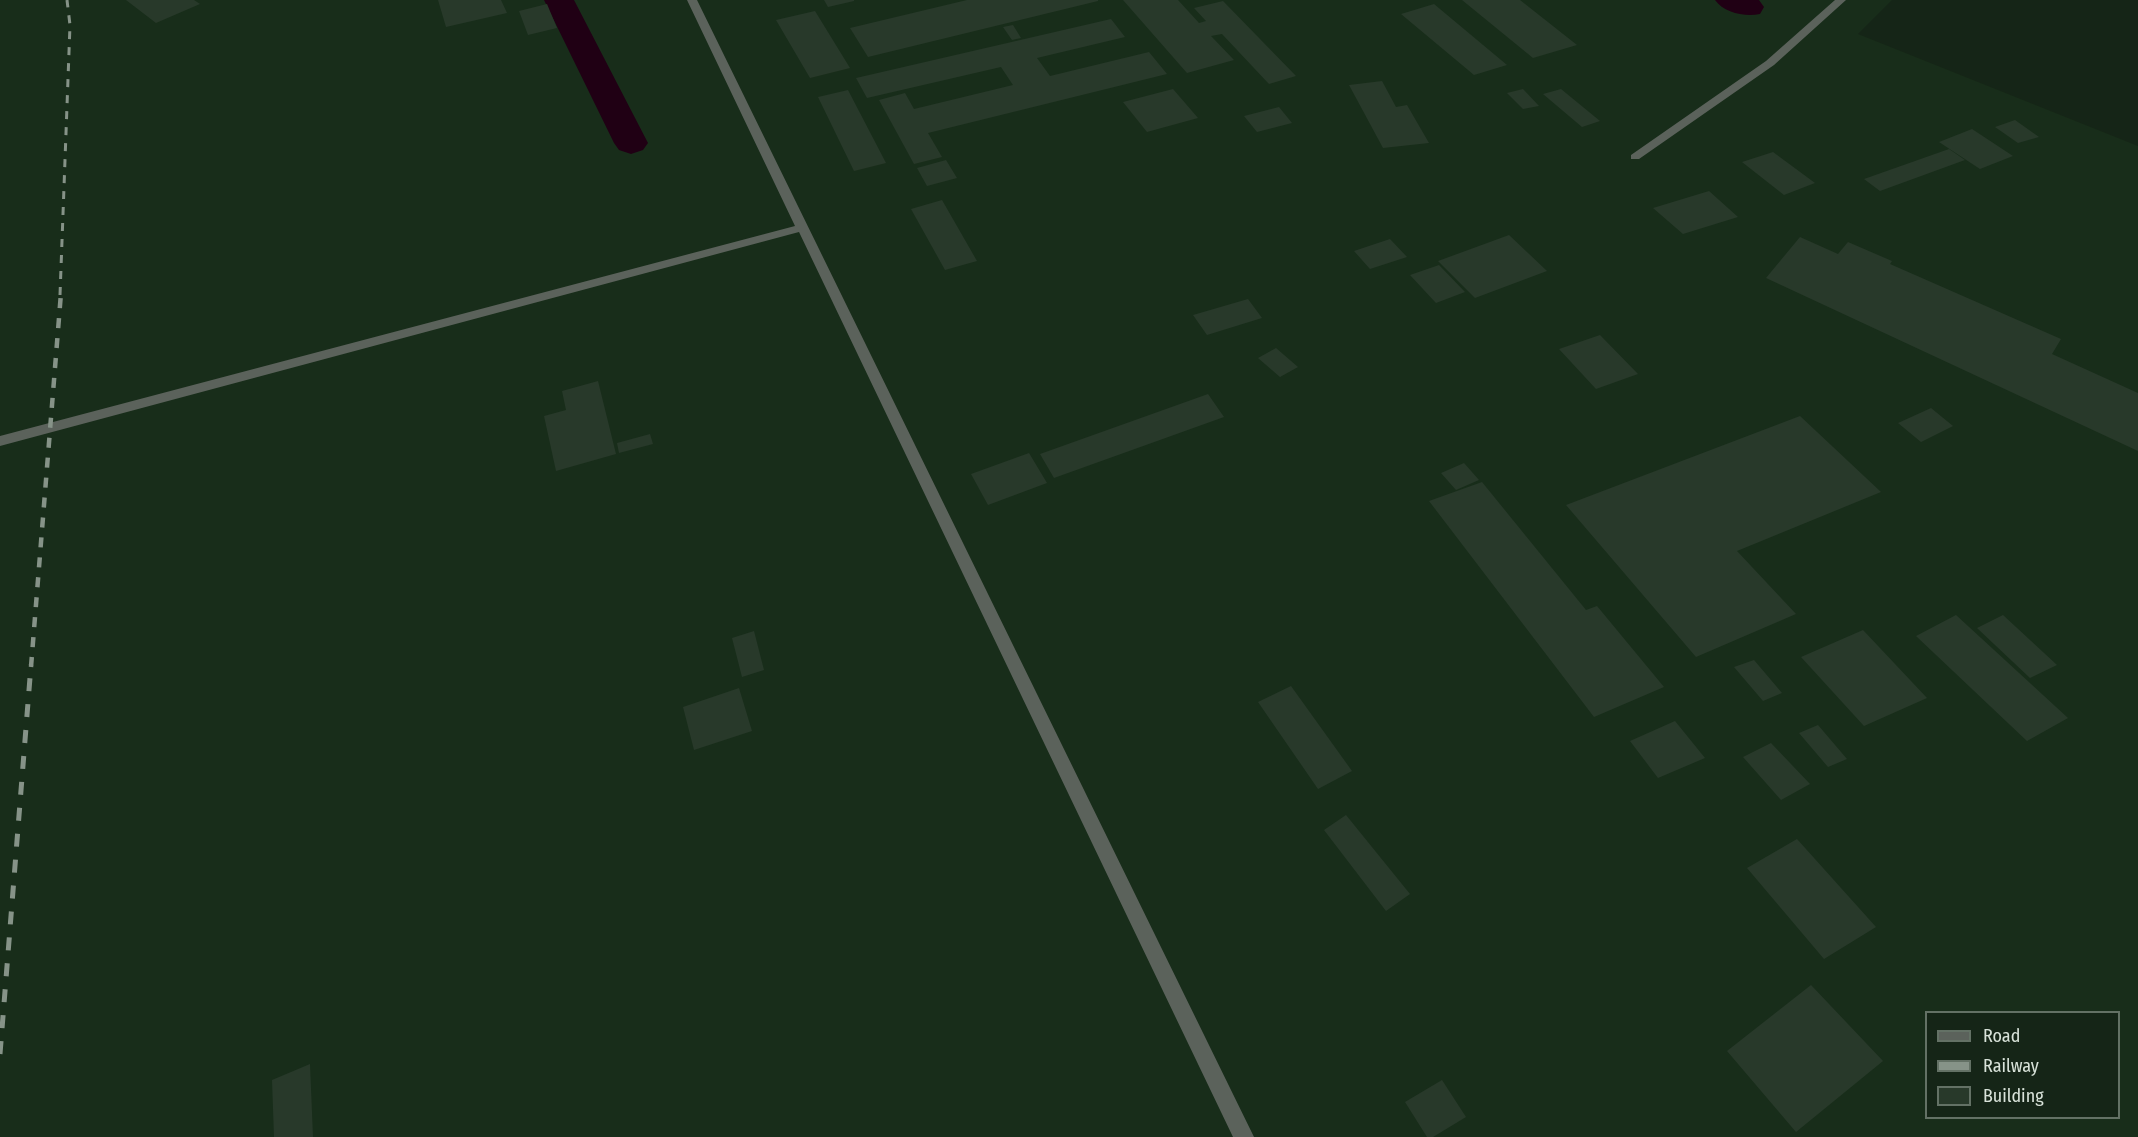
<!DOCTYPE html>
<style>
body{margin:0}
#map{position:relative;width:2138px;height:1137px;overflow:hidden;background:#152517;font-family:"Fira Sans Condensed",sans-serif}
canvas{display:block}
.legend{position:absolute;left:1925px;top:1011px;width:195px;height:108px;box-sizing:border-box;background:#152517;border:2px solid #637165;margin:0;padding:8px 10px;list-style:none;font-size:18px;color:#d8e2d9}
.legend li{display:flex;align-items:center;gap:12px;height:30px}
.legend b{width:30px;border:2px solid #637165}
</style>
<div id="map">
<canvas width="2138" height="1137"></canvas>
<ul class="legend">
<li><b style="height:8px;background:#5b625b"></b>Road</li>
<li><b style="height:8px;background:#869388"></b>Railway</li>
<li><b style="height:16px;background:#28392a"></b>Building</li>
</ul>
</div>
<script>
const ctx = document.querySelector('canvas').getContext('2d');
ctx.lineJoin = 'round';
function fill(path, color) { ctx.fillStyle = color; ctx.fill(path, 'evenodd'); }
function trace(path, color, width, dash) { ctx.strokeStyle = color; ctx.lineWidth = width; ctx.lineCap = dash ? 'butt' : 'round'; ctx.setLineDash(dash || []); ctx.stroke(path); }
const built = new Path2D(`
 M 0,0 L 1892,0 L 1858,34 L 2138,146 L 2138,1137 L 0,1137 ZM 1926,1012 L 2118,1012 L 2118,1118 L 1926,1118 Z`);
const canal = new Path2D(`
 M 544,0 L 574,0 L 648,143 L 643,150 L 631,154 L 619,150 L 614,143 Z
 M 1715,0 L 1759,0 L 1764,7 L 1760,14 C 1745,17 1724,13 1715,0 Z`);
const building = new Path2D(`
 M 126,0 L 194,0 L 200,4 L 156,23 Z
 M 438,0 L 501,0 L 507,13 L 446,27 Z
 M 824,0 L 854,0 L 854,1 L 828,7 Z
 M 967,0 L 1098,0 L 1098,1 L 868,57 L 850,28 Z
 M 1123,0 L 1178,0 L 1199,23 L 1206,21 L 1194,8 L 1223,1 L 1296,76 L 1269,84 L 1222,34 L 1211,36 L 1234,60 L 1187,73 Z
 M 1462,0 L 1520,0 L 1577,45 L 1533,58 Z
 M 547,4 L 557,28 L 528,35 L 519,11 Z
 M 1434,4 L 1507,65 L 1474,75 L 1401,14 Z
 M 815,11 L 850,68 L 810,78 L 776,20 Z
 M 1111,19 L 1125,37 L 1037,58 L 1050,76 L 1149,52 L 1167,74 L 928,133 L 942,157 L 914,164 L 879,100 L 905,93 L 914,109 L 1013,85 L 1001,67 L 867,98 L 856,78 Z
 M 1013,25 L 1021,38 L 1012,40 L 1003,27 Z
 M 1382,81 L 1396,107 L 1407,105 L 1429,143 L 1383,148 L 1349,85 Z
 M 1173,89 L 1198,118 L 1147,132 L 1123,102 Z
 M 1523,89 L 1539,106 L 1523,109 L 1507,93 Z
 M 1561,89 L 1600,121 L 1582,127 L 1543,94 Z
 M 848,90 L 886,163 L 854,171 L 818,97 Z
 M 1279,107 L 1292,123 L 1257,132 L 1244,116 Z
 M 2015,120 L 2039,137 L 2018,143 L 1995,127 Z
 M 1972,129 L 2013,156 L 1980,169 L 1939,142 Z
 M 1949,149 L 1965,160 L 1880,191 L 1864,179 Z
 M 1773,152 L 1815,183 L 1784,195 L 1742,162 Z
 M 946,160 L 957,178 L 927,186 L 917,168 Z
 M 1709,191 L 1738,217 L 1683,234 L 1653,208 Z
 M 942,200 L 977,261 L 945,270 L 911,209 Z
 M 1509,235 L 1547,271 L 1475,298 L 1438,261 Z
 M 1800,237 L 1838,254 L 1848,242 L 1892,261 L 1890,264 L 2061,339 L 2052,354 L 2138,393 L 2138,451 L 1766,278 Z
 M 1390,239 L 1407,257 L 1370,269 L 1354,251 Z
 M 1439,265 L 1465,292 L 1436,303 L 1410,275 Z
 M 1248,299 L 1262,318 L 1207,335 L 1193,315 Z
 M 1600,335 L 1638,374 L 1596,389 L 1559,349 Z
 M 1276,348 L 1298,367 L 1280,377 L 1258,358 Z
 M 598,381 L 616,454 L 556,471 L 544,416 L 566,410 L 562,391 Z
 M 1208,394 L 1224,417 L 1054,478 L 1040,454 Z
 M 1931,408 L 1953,426 L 1921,442 L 1898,423 Z
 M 1800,416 L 1881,492 L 1737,551 L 1796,614 L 1696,657 L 1566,505 Z
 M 650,434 L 653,444 L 619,453 L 617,443 Z
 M 1029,453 L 1047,483 L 988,505 L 971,474 Z
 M 1464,463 L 1479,480 L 1456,490 L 1441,473 Z
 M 1482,482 L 1586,610 L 1597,606 L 1664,687 L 1594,717 L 1429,501 Z
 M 1956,615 L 2068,718 L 2027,741 L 1916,636 Z
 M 2003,615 L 2057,665 L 2030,678 L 1977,628 Z
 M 1863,630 L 1927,698 L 1864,726 L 1801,657 Z
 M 754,631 L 764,670 L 742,677 L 732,638 Z
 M 1754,660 L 1782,693 L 1763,701 L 1734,667 Z
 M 1291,686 L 1352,771 L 1318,789 L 1258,702 Z
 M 739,688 L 752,731 L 694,750 L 683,707 Z
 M 1675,721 L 1705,758 L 1658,778 L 1630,741 Z
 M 1818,725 L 1847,759 L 1828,767 L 1799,733 Z
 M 1771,743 L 1810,784 L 1781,800 L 1743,757 Z
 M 1346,815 L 1410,894 L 1386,911 L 1324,830 Z
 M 1797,839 L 1876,927 L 1824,959 L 1747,868 Z
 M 1811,985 L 1883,1061 L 1796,1132 L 1727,1051 Z
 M 310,1064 L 313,1137 L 274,1137 L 272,1080 Z
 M 1442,1080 L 1466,1117 L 1433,1137 L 1427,1137 L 1405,1102 Z`);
const minor = new Path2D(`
 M 687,0 L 697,0 L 1254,1137 L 1233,1137 L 799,232 L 0,446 L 0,436 L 795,226 Z
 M 1835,0 L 1846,0 L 1774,65 L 1639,159 L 1631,159 L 1631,155 L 1766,61 Z`);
const railFar2 = new Path2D(`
 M 60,295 L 70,25 L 67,0`);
const railFar1 = new Path2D(`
 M 31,667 L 61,293`);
const rail = new Path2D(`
 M 0,1054 L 31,665`);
fill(built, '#182d1a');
fill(canal, '#200014');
fill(building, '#28392a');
fill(minor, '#5b625b');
trace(railFar2, '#869388', 3, [8, 8]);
trace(railFar1, '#869388', 4.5, [10, 10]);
trace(rail, '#869388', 5, [13, 13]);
</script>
